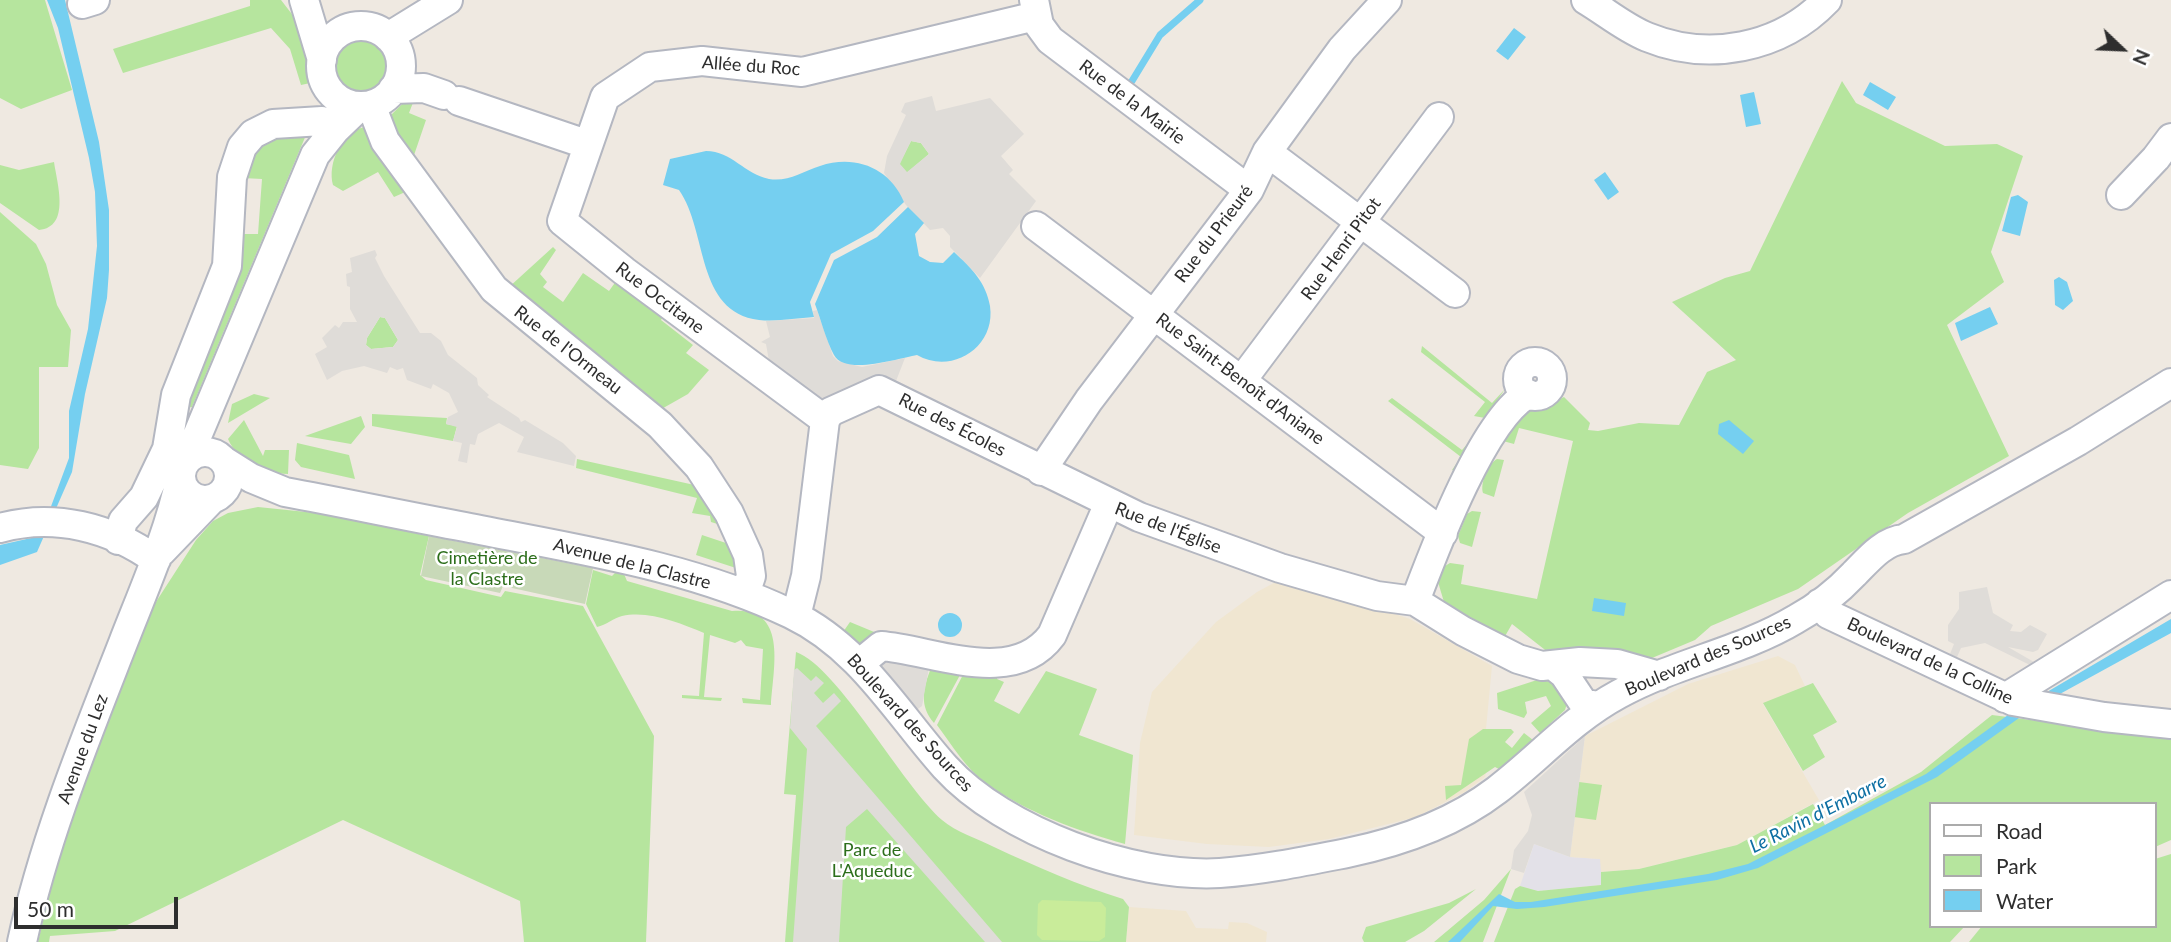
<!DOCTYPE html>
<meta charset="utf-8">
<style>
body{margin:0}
#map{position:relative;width:2171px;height:942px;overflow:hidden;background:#efe9e1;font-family:Lato,sans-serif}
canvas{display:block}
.legend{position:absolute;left:1929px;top:802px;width:228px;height:126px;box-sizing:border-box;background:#fff;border:2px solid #ababab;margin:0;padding:9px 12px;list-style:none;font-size:21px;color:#2e2e2e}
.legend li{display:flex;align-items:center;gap:14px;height:35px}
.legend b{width:35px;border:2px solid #ababab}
.north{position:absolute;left:2087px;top:14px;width:70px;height:70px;-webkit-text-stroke:5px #fff;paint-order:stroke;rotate:113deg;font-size:19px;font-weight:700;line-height:28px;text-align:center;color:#2e2e2e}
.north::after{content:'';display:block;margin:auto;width:24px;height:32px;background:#2e2e2e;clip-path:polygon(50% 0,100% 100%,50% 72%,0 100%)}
.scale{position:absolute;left:14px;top:897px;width:164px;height:32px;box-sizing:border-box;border:4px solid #2e2e2e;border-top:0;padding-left:9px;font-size:21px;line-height:24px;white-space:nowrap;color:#2e2e2e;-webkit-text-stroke:5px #fff;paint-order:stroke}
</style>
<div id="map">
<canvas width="2171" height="942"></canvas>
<ul class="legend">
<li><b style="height:9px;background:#fff"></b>Road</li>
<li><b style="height:19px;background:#b6e59e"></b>Park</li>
<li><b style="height:19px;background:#75cff0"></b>Water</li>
</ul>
<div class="north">N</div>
<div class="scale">50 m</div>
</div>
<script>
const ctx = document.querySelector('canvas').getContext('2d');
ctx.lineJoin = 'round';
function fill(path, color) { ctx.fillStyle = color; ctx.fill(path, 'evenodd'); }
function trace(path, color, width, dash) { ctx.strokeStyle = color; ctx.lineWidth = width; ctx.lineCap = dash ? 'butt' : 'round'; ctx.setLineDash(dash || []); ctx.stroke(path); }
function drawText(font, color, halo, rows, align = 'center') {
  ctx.font = font + ' Lato,sans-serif'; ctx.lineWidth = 5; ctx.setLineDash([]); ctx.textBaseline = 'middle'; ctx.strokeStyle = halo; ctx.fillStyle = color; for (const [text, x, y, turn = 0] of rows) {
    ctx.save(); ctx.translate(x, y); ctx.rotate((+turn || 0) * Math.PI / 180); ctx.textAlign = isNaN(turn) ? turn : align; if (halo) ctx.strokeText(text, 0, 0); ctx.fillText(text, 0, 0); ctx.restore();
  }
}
const industrial = new Path2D(`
 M 1534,844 L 1570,857 L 1601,859 L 1602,885 L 1538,891 L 1520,886 Z`);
const education = new Path2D(`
 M 1285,577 L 1410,619 L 1492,666 L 1486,729 L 1490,758 L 1485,777 L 1465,792 L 1416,817 L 1329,839 L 1269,847 L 1207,844 L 1134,835 L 1140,743 L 1152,692 L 1216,622 L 1257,592 Z
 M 1778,656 L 1795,665 L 1805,686 L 1763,704 L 1819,800 L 1737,845 L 1639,869 L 1601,872 L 1600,859 L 1570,857 L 1585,736 L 1688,684 Z
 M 1129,907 L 1186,911 L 1196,928 L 1228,929 L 1229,922 L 1247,923 L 1267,932 L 1266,942 L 1126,942 Z`);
const green = new Path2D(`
 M 0,0 L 45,0 L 72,90 L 21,109 L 0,98 Z
 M 250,0 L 281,0 L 305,31 L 315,82 L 301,85 L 290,49 L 271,28 L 123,73 L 113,49 L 250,6 Z
 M333 65a27 27 0 1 1 54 0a27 27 0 1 1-54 0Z
 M 1842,81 L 1856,103 L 1945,146 L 1997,144 L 2023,156 L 1991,252 L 2004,282 L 1947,325 L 2009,456 L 1908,513 L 1798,589 L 1711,626 L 1695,640 L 1640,663 L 1549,653 L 1512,624 L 1504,638 L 1444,602 L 1438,582 L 1445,566 L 1450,563 L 1464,565 L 1461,584 L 1537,599 L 1573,441 L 1519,428 L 1514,444 L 1503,441 L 1523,408 L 1540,409 L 1564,397 L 1590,423 L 1588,430 L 1598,431 L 1639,423 L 1679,425 L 1707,372 L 1736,360 L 1672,302 L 1725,278 L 1750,271 Z
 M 414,100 L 409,113 L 426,120 L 412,161 L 391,129 L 390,116 L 405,101 Z
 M 365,127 L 412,189 L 394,197 L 378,172 L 343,191 L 333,185 C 327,164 342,130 365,127 Z
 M 279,135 L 306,135 L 192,407 L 184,408 L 240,234 L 258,234 L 262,179 L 243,178 L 255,147 Z
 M 911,141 L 921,143 L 929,154 L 907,173 L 899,164 Z
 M 54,162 C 57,183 71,227 39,230 L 0,203 L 0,165 L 19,170 Z
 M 0,212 L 36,244 L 46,264 L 57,305 L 71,330 L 68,367 L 39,367 L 39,448 L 28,469 L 0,465 Z
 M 553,247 L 556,250 L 540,274 L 547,282 L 543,287 L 563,302 L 583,273 L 609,291 L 619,277 L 665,313 L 661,320 L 693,345 L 686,353 L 709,370 L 688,394 L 658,411 L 508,288 Z
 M 380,317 L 385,318 L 398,340 L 393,347 L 371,349 L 366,345 L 367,338 Z
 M 1422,346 L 1492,403 L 1505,389 L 1485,418 L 1474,416 L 1485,402 L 1421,352 Z
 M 254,394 L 270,398 L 228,423 L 232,404 Z
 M 1392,398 L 1462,450 L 1469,442 L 1474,444 L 1456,471 L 1452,470 L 1461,457 L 1388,401 Z
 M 372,414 L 447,418 L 446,424 L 457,426 L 453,441 L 372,426 Z
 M 361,416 L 365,427 L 351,444 L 305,436 Z
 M 244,420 L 263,456 L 265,450 L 289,450 L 288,474 C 264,473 238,462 228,439 Z
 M 297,443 L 349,455 L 355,479 L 301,467 L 295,460 Z
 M 577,459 L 699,486 L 724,526 L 711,522 L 710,516 L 692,513 L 697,498 L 576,468 Z
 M 1497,459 L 1504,460 L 1494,497 L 1483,493 C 1480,483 1488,464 1497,459 Z
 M 258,507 L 316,513 L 429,536 L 420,575 L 426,580 L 501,597 L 505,591 L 583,606 L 654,736 L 646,942 L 524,942 L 520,901 L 343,820 L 115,931 L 50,936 L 49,942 L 38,942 L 66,823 L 152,608 L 196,540 L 213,521 L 228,513 Z
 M 1472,511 L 1481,512 L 1472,547 L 1460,543 L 1458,536 L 1467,514 Z
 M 702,535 L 735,546 L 739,569 L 696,555 Z
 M 593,570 L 612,576 L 616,572 L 624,574 L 627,581 L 732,611 C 789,606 773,669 771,705 L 743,703 L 742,698 L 760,700 L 763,649 L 746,646 L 741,640 L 735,643 L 710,635 L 704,697 L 722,698 L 721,701 L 682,698 L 682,695 L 699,696 L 704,633 C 680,623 649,610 622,616 C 614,618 606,625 597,627 L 586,604 Z
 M 850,622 L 891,639 L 858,648 L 843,632 Z
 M 796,652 C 838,667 902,785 942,820 C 956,832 978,839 994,847 C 1037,867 1078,885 1123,899 L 1129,907 L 1126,942 L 785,942 L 796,795 L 784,794 Z
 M 967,667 L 997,672 L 997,679 L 1004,682 L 994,701 L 1019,714 L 1046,671 L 1097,689 L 1079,735 L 1133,755 L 1125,844 C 1078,831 1025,812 986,783 C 966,769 952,745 937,725 Z
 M 931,668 L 960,675 L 934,723 C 919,706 923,688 931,668 Z
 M 1537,680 L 1554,682 L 1568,700 L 1565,710 L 1540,733 L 1531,723 L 1551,706 L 1546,696 L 1525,702 L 1527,713 L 1524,718 L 1498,709 L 1497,693 Z
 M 1813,683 L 1837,722 L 1813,735 L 1825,757 L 1803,771 L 1763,703 Z
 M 1992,715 L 2171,738 L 2171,840 L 2155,847 L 2155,804 L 1931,804 L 1931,926 L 1965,926 L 1950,942 L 1494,942 L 1515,889 L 1520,886 L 1538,891 L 1601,885 L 1601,872 L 1639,869 L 1737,845 L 1813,804 L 1825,825 L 1921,772 Z
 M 1483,729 L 1511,729 L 1514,732 L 1505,742 L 1512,748 L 1524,733 L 1533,740 L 1501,770 L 1495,767 L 1446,800 L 1445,786 L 1461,785 L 1469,739 Z
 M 1579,782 L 1602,785 L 1596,820 L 1574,817 Z
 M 2171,854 L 2171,942 L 1969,942 L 1982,926 L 2155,926 L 2155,859 Z
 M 1511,869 L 1483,942 L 1434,942 L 1484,900 Z
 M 1476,889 L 1424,931 L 1405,942 L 1364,942 L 1362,938 L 1366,927 L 1449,903 Z`);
const cemetery = new Path2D(`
 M 429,536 L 593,568 L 585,604 L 503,586 L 500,593 L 421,576 Z`);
const pitch = new Path2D(`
 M 1042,900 L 1101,902 L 1106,908 L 1105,937 L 1099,941 L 1042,940 L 1037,935 L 1038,904 Z`);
const plaza = new Path2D(`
 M 932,96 L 936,111 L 990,98 L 1024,134 L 1001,156 L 1013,170 L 1009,174 L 1036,201 L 980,278 L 950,247 L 950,236 L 943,228 L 930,230 L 906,205 L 884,173 L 887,156 L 906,115 L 901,112 L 905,103 ZM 911,141 L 921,143 L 929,154 L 907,172 L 900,164 Z
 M 375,250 L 377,255 L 375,258 L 384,276 L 420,333 L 431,333 L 441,341 L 448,355 L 477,378 L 478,385 L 489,395 L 487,397 L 519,418 L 521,422 L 525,420 L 563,443 L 576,456 L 574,466 L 517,452 L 524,437 L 499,423 L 478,434 L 475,445 L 470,444 L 467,463 L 458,461 L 462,443 L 453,441 L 457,427 L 446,424 L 448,417 L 458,412 L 449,393 L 433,384 L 431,389 L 407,380 L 403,368 L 397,370 L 390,367 L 387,373 L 364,366 L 342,371 L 327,380 L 315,354 L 327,347 L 322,338 L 335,325 L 339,328 L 343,322 L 357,322 L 350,309 L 350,287 L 347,286 L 346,274 L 352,272 L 350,258 ZM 380,317 L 385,318 L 398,340 L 393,347 L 371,349 L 366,345 L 367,338 Z
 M 817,310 L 833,356 L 838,361 L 862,367 L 905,358 L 896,381 L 877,377 L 822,400 L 769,361 L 766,344 L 761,342 L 770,337 L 766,321 L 814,318 L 813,311 Z
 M 1987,587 L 1993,613 L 2013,625 L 2010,631 L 2021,632 L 2030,625 L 2047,634 L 2038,650 L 2033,652 L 2008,647 L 2034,662 L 2032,666 L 1985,643 L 1961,648 L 1957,657 L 1950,654 L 1954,644 L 1948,641 L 1948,625 L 1959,609 L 1959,592 Z
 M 881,658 L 930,662 L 922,706 L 915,711 L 882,670 Z
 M 797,668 L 811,681 L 816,676 L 824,683 L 814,693 L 823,703 L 834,693 L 841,701 L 816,726 L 1002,942 L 985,942 L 867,809 L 846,827 L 839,942 L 793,942 L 807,749 L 790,728 L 794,670 Z
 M 1585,736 L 1570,857 L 1534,844 L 1524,873 L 1511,869 L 1514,850 L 1528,831 L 1532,815 L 1524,792 Z`);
const water = new Path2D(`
 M 47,0 L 65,0 L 99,142 L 109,210 L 109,270 L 107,298 L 85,394 L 72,472 L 37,552 L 0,565 L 0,545 L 40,536 L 69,458 L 69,411 L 88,329 L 97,246 L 95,192 L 89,158 L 58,28 Z
 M 1514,28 L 1526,37 L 1508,60 L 1496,51 Z
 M 1870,82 L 1896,97 L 1888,110 L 1863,95 Z
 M 1754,92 L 1761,124 L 1746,127 L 1740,95 Z
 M 706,151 C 732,151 744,174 769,179 C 788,182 802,172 820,166 C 855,154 890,168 904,202 L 873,231 L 831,254 L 810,302 L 814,317 C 796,318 777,322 759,320 C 695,312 708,231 679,190 L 663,185 L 670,159 Z
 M 1605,172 L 1619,192 L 1608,200 L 1594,180 Z
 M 2018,195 L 2028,202 L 2020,236 L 2002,231 L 2011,197 Z
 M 908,207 L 924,223 L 915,234 L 919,256 L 930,262 L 943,263 L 954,252 C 971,268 986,282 990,306 C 996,348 951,375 917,355 C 899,358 845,376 834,355 C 826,340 821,320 815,304 L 834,260 L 877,237 Z
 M 2059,277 L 2067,282 L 2073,301 L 2063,310 L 2055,305 L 2054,280 Z
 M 1990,307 L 1998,324 L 1961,341 L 1955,323 Z
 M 1729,420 L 1754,441 L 1743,454 L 1718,434 L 1719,424 Z
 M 1594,598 L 1626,603 L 1624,616 L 1592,611 Z
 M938 625a12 12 0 1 1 24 0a12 12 0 1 1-24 0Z
 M 2171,619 L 2171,633 L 2058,695 L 2047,692 Z
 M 2008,715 L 2019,718 L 1937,777 L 1758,868 L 1717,880 L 1544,907 L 1517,909 L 1493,906 L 1460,942 L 1448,942 L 1499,894 L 1515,902 L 1531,902 L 1708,874 L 1748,864 L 1926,774 Z`);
const stream = new Path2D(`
 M 1132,81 L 1160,35 L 1200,0`);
const minor = new Path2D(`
 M 304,0 L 322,60
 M 1034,0 L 1039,25 L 1050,40 L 1249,190
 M 1586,0 C 1606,12 1625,28 1647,37 C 1708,62 1780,49 1827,0
 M 82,4 L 95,0
 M321 66a40 40 0 1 1 80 0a40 40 0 1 1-80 0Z
 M 388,37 L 448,0
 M 393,89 L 424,88 L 444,95
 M 459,101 L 586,144
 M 371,105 L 385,141 L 494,289 L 660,425 L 699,467 L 729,513 L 748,555 L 751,576 L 745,594
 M 1267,152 L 1455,293
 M 2121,195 L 2156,158 L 2171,138
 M 1036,226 L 1443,533
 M1518 379a17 17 0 1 1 34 0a17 17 0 1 1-34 0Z
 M 1242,380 L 1439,117
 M 825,420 L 624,271 L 562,221 L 605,97 L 650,67 L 702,61 L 802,72 L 1036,16
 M181 476a24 24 0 1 1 48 0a24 24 0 1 1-48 0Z
 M 187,460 L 315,155 L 335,130 L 360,106
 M 224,461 L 251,478 L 285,492 C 345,503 405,516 465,527 C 574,549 689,565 791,614 C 860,647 896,712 945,767 C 1004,832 1133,878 1220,873 C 1262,870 1306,861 1347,853 C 1400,842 1454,823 1497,790 C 1540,757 1571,720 1619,694 C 1675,663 1741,652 1796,619 C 1816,608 1838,591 1854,574 C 1868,560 1883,541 1904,539 L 2078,441 L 2171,383
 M 1041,471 L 1089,400 L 1249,190 L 1267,152 L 1299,108 L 1342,49 L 1387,0
 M 0,528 C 54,513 110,527 156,560
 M 118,540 L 123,521 L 144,497 L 167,449 L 176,395 L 227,266 L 232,177 L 242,147 L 253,134 L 273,124 L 322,121
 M 161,552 L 211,500
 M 1415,601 C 1434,551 1483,419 1528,394
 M 1820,603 L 1828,614 L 2013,701 L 2104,717 L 2171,724
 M 796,616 L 806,576 L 825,420 L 830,412 L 879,390 L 1139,517 L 1280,568 L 1377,596 L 1415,601 L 1463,631 L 1518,659 L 1542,666 L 1580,662 L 1617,664 L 1659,676
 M 859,664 L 881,646 C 933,650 1013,688 1052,635 L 1109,503
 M 1554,666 L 1564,674 L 1584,704 L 1599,706
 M 2005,698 L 2171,595
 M 22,942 C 44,840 85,740 123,643 C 144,589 169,533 181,476`);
const streetNames = [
 ["Allée du Roc",751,66,4],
 ["Rue de la Mairie",1132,102,37],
 ["Rue du Prieuré",1214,234,-53],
 ["Rue Henri Pitot",1341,249,-54],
 ["Rue Occitane",660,298,37],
 ["Rue de l'Ormeau",568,350,38],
 ["Rue Saint-Benoît d'Aniane",1240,379,37],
 ["Rue des Écoles",952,425,27],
 ["Rue de l'Église",1168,528,21],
 ["Avenue de la Clastre",632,564,14],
 ["Boulevard des Sources",1708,656,-23],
 ["Boulevard de la Colline",1930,661,25],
 ["Boulevard des Sources",910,723,48],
 ["Avenue du Lez",83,749,-70]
];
const parkNames = [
 ["Cimetière de",487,558],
 ["la Clastre",487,579],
 ["Parc de",872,850],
 ["L'Aqueduc",872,871]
];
const waterNames = [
 ["Le Ravin d'Embarre",1818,814,-27]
];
fill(industrial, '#e3e1e8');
fill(education, '#f0e6d1');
fill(green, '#b6e59e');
fill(cemetery, '#c8d9b8');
fill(pitch, '#c9ec9a');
fill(plaza, '#dfdcd8');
fill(water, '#75cff0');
trace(stream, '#75cff0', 7);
trace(minor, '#b4b7c1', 32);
trace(minor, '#fff', 28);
drawText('18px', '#2e2e2e', '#fff', streetNames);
drawText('18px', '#2c6e1b', '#fff', parkNames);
drawText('italic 19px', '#0d6fa3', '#fff', waterNames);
</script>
